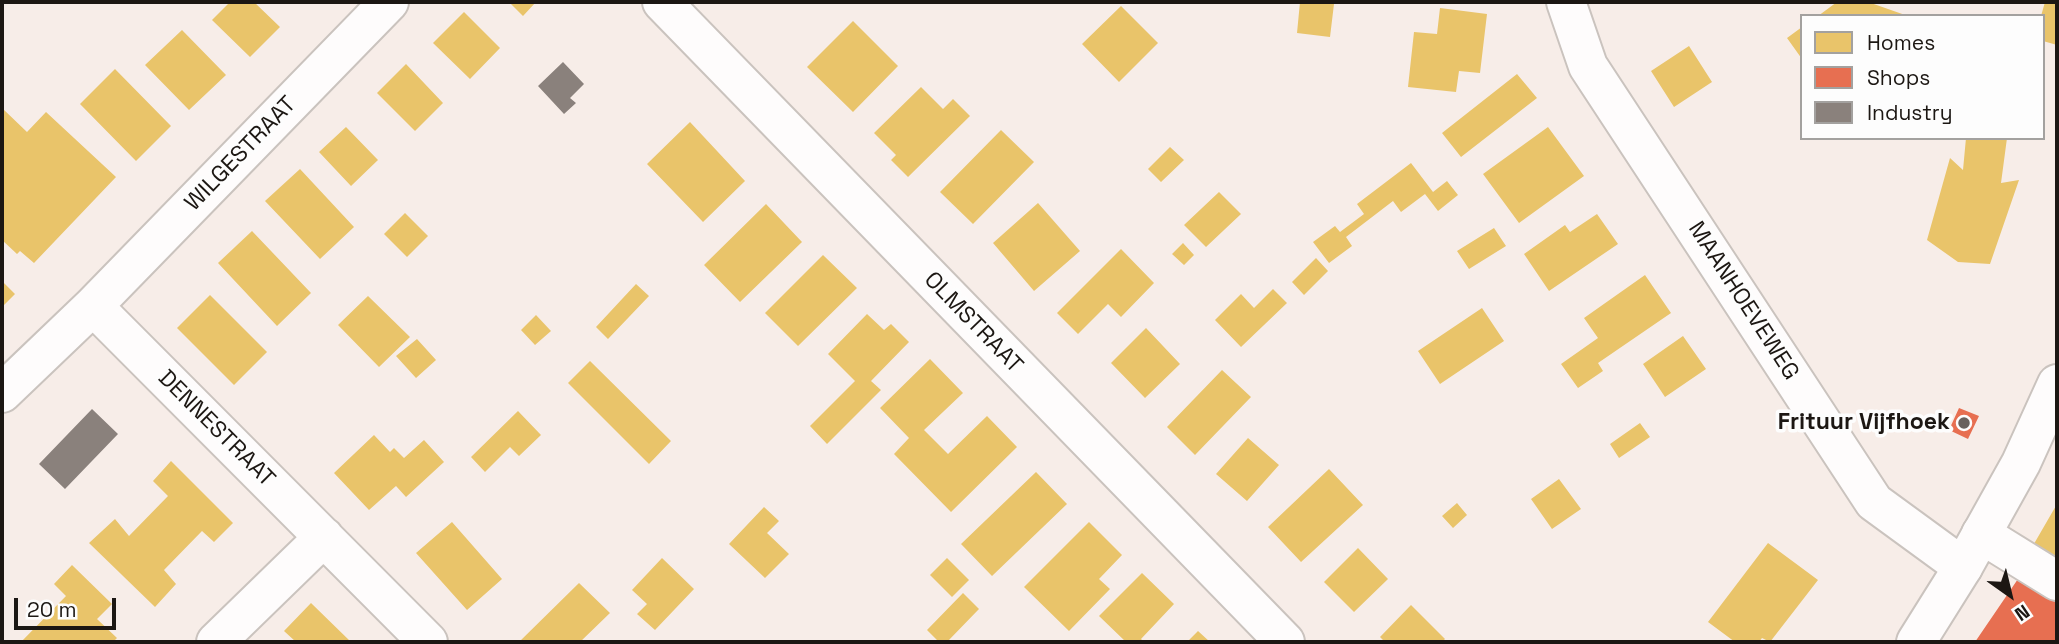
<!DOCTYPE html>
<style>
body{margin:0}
#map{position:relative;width:2059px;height:644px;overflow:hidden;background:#f7ede8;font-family:"Space Grotesk",sans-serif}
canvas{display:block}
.frame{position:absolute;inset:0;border:4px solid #1c1713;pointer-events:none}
.legend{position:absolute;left:1800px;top:14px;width:245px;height:126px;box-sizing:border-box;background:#fdfdfd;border:2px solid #a3a19f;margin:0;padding:9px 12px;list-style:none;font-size:21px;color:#1c1713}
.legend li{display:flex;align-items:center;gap:14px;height:35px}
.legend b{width:35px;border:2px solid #a3a19f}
.north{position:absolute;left:1975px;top:560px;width:70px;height:70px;-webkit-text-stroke:5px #fdfdfd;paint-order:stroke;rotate:146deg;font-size:19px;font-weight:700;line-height:28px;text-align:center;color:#1c1713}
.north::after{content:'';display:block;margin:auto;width:24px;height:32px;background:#1c1713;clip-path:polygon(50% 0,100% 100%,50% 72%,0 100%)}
.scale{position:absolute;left:14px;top:598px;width:102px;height:32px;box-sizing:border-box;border:4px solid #1c1713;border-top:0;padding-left:9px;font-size:21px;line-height:24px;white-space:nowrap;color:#1c1713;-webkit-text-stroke:5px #fdfdfd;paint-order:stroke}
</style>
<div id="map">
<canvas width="2059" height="644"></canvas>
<div class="frame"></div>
<ul class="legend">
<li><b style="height:19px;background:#e9c46a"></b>Homes</li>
<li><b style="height:19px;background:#e76f51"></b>Shops</li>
<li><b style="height:19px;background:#8a817c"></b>Industry</li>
</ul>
<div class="north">N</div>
<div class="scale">20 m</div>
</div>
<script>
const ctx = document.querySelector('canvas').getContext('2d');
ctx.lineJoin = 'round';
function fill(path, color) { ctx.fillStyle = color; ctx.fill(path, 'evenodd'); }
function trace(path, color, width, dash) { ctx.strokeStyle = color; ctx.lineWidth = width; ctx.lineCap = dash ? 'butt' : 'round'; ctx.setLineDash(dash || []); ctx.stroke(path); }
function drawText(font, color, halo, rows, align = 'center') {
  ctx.font = font + ' "Space Grotesk",sans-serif'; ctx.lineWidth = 7; ctx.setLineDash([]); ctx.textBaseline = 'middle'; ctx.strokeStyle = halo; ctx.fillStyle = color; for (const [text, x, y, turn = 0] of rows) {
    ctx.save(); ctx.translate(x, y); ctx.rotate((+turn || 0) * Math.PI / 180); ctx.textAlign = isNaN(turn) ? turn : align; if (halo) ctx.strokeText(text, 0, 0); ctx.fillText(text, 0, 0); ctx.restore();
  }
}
const homes = new Path2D(`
 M 230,2 L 254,2 L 280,27 L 250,57 L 212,20 Z
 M 509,2 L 536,2 L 523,16 Z
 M 1300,2 L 1334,4 L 1330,37 L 1297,33 Z
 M 1837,2 L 1868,2 L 1908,16 L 1818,16 Z
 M 2045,2 L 2057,2 L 2057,45 L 2043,41 L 2043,16 L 2041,16 Z
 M 1121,6 L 1158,43 L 1119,82 L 1082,44 Z
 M 1440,8 L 1487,14 L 1480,73 L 1459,71 L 1456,92 L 1408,87 L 1414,32 L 1437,34 Z
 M 464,12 L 500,48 L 470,79 L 433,43 Z
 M 853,21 L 898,66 L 853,112 L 807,67 Z
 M 1802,27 L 1802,59 L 1787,38 Z
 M 182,30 L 226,75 L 189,110 L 145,65 Z
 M 1689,46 L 1712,82 L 1674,107 L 1651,71 Z
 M 406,64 L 443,103 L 415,131 L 377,93 Z
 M 115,69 L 171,126 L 136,161 L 80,104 Z
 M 1517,74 L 1537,98 L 1461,157 L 1442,133 Z
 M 921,87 L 943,109 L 953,99 L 970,116 L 908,177 L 891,160 L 896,155 L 874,133 Z
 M 2,108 L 27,132 L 46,112 L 116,177 L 34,263 L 20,251 L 17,254 L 2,240 Z
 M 690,122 L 745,181 L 703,222 L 647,164 Z
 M 346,127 L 378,160 L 351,186 L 319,152 Z
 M 1548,127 L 1584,176 L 1519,223 L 1483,174 Z
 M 1001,130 L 1034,162 L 973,224 L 940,192 Z
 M 1966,138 L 2007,138 L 2001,183 L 2019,180 L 1990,264 L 1958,262 L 1927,240 L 1950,158 L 1963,170 Z
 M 1170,147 L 1184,160 L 1161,182 L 1148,169 Z
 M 1411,163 L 1433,192 L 1447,181 L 1458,195 L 1438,211 L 1425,194 L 1401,212 L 1393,201 L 1346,237 L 1352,246 L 1329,263 L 1313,242 L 1335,226 L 1340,232 L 1364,214 L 1357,204 Z
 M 300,169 L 354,227 L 320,259 L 265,201 Z
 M 1219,192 L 1241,214 L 1206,247 L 1184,225 Z
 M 1038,203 L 1080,251 L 1034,291 L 993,243 Z
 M 766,204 L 802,242 L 740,302 L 704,265 Z
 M 405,213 L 428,236 L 407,257 L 384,234 Z
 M 1597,214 L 1618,244 L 1549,291 L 1524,254 L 1565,225 L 1570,232 Z
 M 1494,228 L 1506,246 L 1469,269 L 1457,251 Z
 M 252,231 L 311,293 L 277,326 L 218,263 Z
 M 1183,243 L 1194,255 L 1184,265 L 1172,254 Z
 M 1121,249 L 1154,283 L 1121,317 L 1108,304 L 1078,334 L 1057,313 Z
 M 823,255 L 857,288 L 798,346 L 765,313 Z
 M 1316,258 L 1328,271 L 1304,295 L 1292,282 Z
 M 1645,275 L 1671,313 L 1598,363 L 1603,371 L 1578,388 L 1561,364 L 1598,338 L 1584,318 Z
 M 2,281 L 15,294 L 2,307 Z
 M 636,284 L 649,296 L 608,339 L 596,327 Z
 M 1273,289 L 1287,303 L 1241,347 L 1215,320 L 1241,294 L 1254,308 Z
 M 210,295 L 267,352 L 234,385 L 177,328 Z
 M 368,296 L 410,337 L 379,367 L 338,325 Z
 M 1482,308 L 1504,341 L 1440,384 L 1418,351 Z
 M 867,314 L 884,330 L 891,324 L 909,342 L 871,381 L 881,390 L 827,444 L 810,426 L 855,381 L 828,354 Z
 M 536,315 L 551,331 L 535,345 L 521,330 Z
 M 1146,328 L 1180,364 L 1145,398 L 1111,363 Z
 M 1683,336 L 1706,369 L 1665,397 L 1643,364 Z
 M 417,339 L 436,360 L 416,378 L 396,356 Z
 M 930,359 L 963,393 L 924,430 L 948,454 L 987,416 L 1017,447 L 951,512 L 894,454 L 909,438 L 880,408 Z
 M 590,361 L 671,441 L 649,464 L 568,383 Z
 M 1222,370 L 1251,397 L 1195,455 L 1167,427 Z
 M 518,411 L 541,435 L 519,456 L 510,447 L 485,472 L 471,457 Z
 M 1640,423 L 1650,437 L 1619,458 L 1610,444 Z
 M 374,435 L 390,452 L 394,448 L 404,458 L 424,440 L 444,462 L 406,497 L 396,486 L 369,510 L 334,473 Z
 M 1248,438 L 1279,465 L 1247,501 L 1216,474 Z
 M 171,461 L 233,523 L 214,542 L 202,531 L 164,570 L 176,584 L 155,607 L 89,543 L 115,519 L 129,536 L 168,496 L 153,481 Z
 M 1329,469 L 1363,505 L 1301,562 L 1268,527 Z
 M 1036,472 L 1067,504 L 992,576 L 961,544 Z
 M 1559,479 L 1581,509 L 1552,529 L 1531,499 Z
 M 1457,503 L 1467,515 L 1453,528 L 1442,516 Z
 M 2057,504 L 2057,564 L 2031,549 Z
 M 764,507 L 779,521 L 767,533 L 789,554 L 765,578 L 729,544 Z
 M 452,522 L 502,579 L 467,610 L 416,553 Z
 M 1089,522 L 1122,555 L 1099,579 L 1110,589 L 1069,631 L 1024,587 Z
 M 1768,543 L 1818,580 L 1770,642 L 1762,638 L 1759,642 L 1735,642 L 1708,622 Z
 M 1358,548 L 1388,579 L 1354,612 L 1324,582 Z
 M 662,558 L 694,589 L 655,630 L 637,614 L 647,604 L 632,590 Z
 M 947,558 L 969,580 L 952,597 L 930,575 Z
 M 72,565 L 112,604 L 97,619 L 117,638 L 113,642 L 21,642 L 66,596 L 54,584 Z
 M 1142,573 L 1174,604 L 1141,639 L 1144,642 L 1126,642 L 1099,616 Z
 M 579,583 L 610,613 L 580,642 L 519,642 Z
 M 963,593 L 979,609 L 947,642 L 939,642 L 927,630 Z
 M 311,603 L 351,642 L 296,642 L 284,631 Z
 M 1411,605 L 1445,639 L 1442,642 L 1385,642 L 1380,637 Z
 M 1198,631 L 1210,642 L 1187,642 Z`);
const shops = new Path2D(`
 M 1959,408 L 1979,416 L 1968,439 L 1949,430 Z
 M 2020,576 L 2057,601 L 2057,642 L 1975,642 Z`);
const industry = new Path2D(`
 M 563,62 L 584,84 L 570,98 L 576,103 L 564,114 L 538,86 Z
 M 92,409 L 118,434 L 65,489 L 39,464 Z`);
const minor = new Path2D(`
 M 662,2 L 1285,642
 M 1566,2 L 1588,66 L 1874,502 L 1963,567
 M 93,306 L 389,2
 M 2,393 L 93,306 L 428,642
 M 1981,534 L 2057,581
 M 216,642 L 324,537`);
const secondary = new Path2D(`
 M 1916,642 L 1963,567 L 2021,463 L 2057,384`);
const markers = [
 [1964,423,7,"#69625e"]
];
const streetNames = [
 ["WILGESTRAAT",241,154,-46],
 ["MAANHOEVEWEG",1743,301,57],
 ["OLMSTRAAT",973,323,46],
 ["DENNESTRAAT",216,429,45]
];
const poiNames = [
 ["Frituur Vijfhoek",1950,423]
];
fill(homes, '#e9c46a');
fill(shops, '#e76f51');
fill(industry, '#8a817c');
trace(minor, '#cac3be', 42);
trace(secondary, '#cac3be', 42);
trace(minor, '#fefcfc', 38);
trace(secondary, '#fefcfc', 38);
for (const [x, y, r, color] of markers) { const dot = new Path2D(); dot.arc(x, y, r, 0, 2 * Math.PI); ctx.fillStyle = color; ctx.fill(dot); trace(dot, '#fdfdfd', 2.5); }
drawText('23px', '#1c1713', '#fdfdfd', streetNames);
drawText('bold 23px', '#1c1713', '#fdfdfd', poiNames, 'right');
</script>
